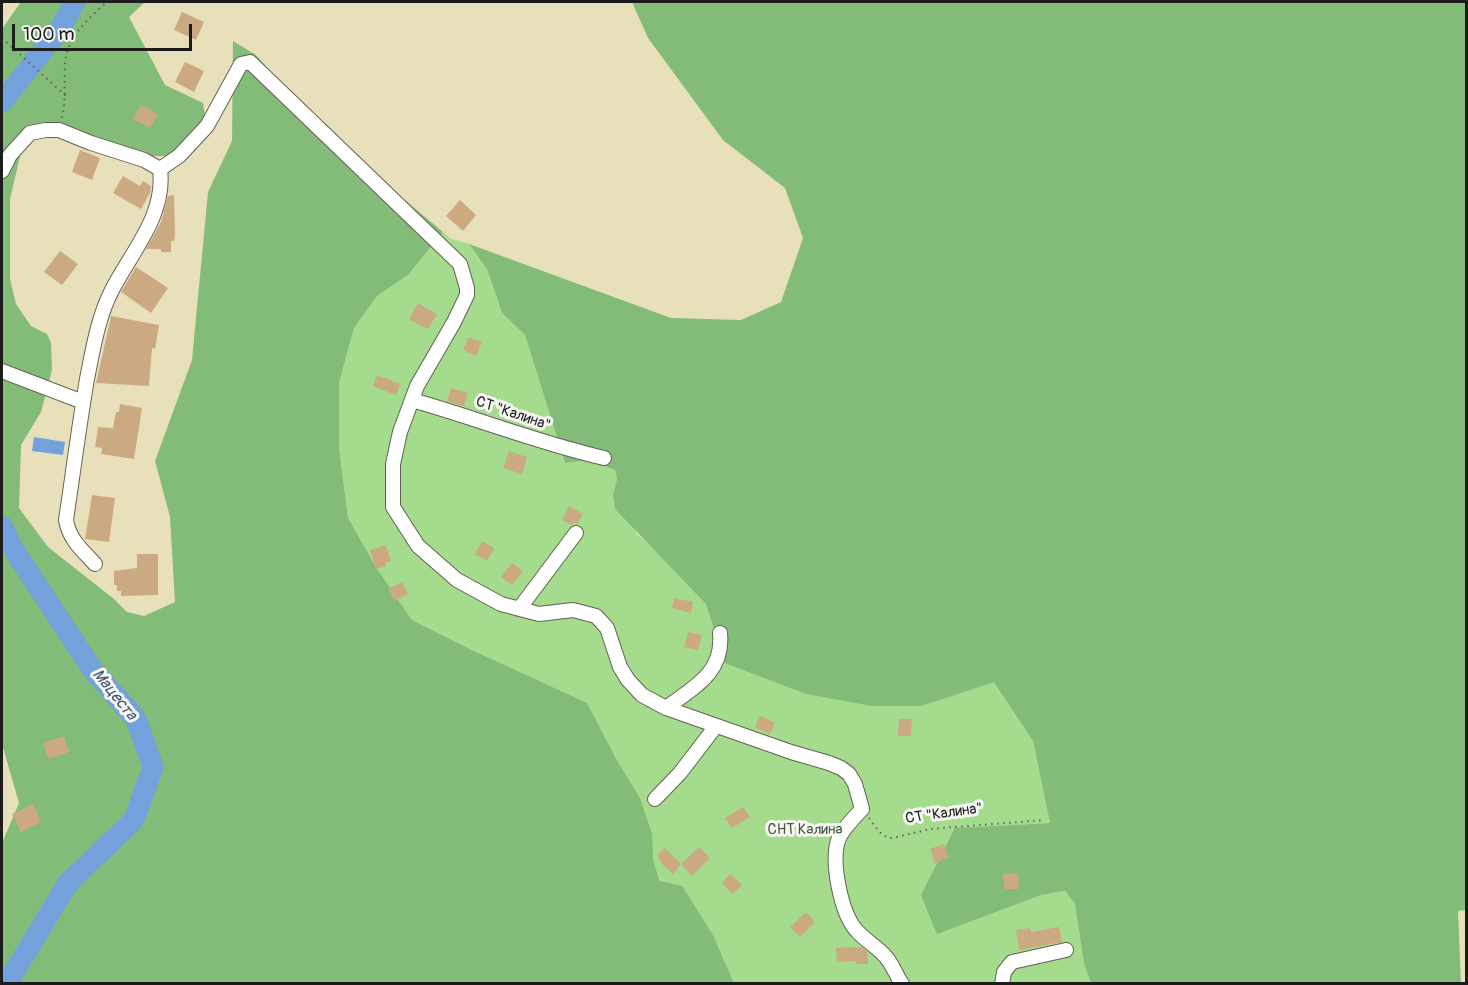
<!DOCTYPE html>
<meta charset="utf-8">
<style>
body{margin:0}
#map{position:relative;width:1468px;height:985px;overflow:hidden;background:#e8e0bb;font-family:Pangolin,sans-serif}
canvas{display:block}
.frame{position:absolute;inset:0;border:3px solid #1c1c1c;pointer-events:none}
.scale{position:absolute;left:12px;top:24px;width:180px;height:27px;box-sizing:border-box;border:3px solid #1c1c1c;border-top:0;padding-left:8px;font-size:18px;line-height:21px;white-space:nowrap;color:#1c1c1c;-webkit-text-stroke:4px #f6f6f2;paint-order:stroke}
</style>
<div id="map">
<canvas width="1468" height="985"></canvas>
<div class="frame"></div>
<div class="scale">100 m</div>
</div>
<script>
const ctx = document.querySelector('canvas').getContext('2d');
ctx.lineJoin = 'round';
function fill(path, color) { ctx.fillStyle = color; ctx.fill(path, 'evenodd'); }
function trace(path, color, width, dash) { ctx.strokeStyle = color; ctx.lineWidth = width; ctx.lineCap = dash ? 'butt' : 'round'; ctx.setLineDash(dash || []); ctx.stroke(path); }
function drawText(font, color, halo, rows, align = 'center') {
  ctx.font = font + ' Pangolin,sans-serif'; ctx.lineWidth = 6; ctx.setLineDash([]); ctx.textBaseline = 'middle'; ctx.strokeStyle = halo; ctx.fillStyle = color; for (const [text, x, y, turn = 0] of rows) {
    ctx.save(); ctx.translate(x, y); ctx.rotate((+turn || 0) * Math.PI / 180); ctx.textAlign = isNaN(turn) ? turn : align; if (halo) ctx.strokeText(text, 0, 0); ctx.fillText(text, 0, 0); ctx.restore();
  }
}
const green = new Path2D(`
 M 443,232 L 451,239 L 469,244 L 487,269 L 502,313 L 525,335 L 565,463 L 590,460 L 615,470 L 617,479 L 613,494 L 638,535 L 656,550 L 707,605 L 725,663 L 923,706 L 994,681 L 1033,741 L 1050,823 L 955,828 L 1041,895 L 1065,891 L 1075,904 L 1084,964 L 1091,983 L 734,983 L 713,935 L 661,881 L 652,861 L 652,833 L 640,798 L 615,757 L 476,652 L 412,620 L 376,567 L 348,518 L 339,447 L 339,383 L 354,328 L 377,296 L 408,275 Z`);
const forest = new Path2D(`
 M 21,2 L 145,2 L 129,17 L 165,85 L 203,103 L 205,116 L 188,140 L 167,156 L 148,156 L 95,136 L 25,135 L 10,199 L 10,279 L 16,304 L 31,326 L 47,334 L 51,343 L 52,370 L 41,412 L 21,445 L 19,508 L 48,547 L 114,599 L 127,612 L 144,616 L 175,602 L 170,517 L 155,461 L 192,360 L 208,192 L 232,141 L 233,41 L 256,55 L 290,94 L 382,181 L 443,232 L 408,275 L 377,296 L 354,328 L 339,383 L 339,447 L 348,518 L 376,567 L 412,620 L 476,652 L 587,703 L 615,757 L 640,798 L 652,833 L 653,861 L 660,881 L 682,886 L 713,935 L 734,983 L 2,984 L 2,843 L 19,803 L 2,744 L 2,29 Z
 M 632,2 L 1466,2 L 1466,910 L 1458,911 L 1461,983 L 1091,983 L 1084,964 L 1075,904 L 1065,891 L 1041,895 L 937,934 L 921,895 L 955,828 L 1050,823 L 1033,741 L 994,682 L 922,706 L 872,706 L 806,694 L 725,663 L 706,604 L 615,509 L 613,494 L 617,479 L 615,470 L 590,460 L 565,463 L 525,335 L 502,313 L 487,269 L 469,244 L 671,318 L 741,320 L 781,302 L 803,238 L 785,188 L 723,140 L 648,38 Z`);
const water = new Path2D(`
 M 34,437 L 65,442 L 63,455 L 32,451 Z`);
const river = new Path2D(`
 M 2,102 L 60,29 L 75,2
 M 2,526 L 12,547 L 92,669 L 136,719 L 153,767 L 134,820 L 68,883 L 7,984`);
const building = new Path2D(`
 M 182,12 L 204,22 L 196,40 L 174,30 Z
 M 185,62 L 204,71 L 194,92 L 175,82 Z
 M 141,105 L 158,114 L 150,128 L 133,119 Z
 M 80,150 L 100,158 L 92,180 L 72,172 Z
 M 123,176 L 140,186 L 143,181 L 151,186 L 150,193 L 141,209 L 113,193 Z
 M 174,195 L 175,234 L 174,241 L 171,241 L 171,252 L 161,252 L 161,249 L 146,249 L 161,222 L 168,196 Z
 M 460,200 L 476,215 L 463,231 L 446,216 Z
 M 60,251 L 78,264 L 62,285 L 44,272 Z
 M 136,267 L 168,288 L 151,313 L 121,292 Z
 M 418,303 L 437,314 L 428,329 L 409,319 Z
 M 111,316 L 159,325 L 155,349 L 152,348 L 149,386 L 96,383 Z
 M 469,337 L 482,342 L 476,356 L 463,350 Z
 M 377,375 L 400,384 L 396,395 L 373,386 Z
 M 451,388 L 468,393 L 464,406 L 447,401 Z
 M 120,404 L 142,408 L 134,459 L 101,454 L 102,448 L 95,447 L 98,427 L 113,428 L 116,412 L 119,412 Z
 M 509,451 L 527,457 L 522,474 L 503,468 Z
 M 92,495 L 115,498 L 109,542 L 85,539 Z
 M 569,506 L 583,514 L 577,524 L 573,522 L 572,525 L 562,520 Z
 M 482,541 L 494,548 L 487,561 L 475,554 Z
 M 386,545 L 391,561 L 385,563 L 386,566 L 376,569 L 370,550 Z
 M 137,554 L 158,554 L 158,595 L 121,596 L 121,591 L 117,591 L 117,585 L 114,585 L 114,571 L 137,568 Z
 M 512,563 L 523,571 L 512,585 L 501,577 Z
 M 402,582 L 408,594 L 395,601 L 388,589 Z
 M 674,598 L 693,602 L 691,613 L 672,608 Z
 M 688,632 L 702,635 L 698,650 L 684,647 Z
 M 760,716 L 775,723 L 770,734 L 755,727 Z
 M 899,719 L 912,719 L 911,736 L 898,736 Z
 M 64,736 L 69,752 L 48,759 L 43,743 Z
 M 33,804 L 41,822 L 21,832 L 12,814 Z
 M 743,807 L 750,817 L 732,828 L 725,818 Z
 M 944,844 L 949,858 L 935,863 L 930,849 Z
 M 699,847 L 710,858 L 692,876 L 681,864 L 673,874 L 662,864 L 657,855 L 665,848 L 681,864 Z
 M 730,874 L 742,885 L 733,894 L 722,883 Z
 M 1003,874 L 1018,874 L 1019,889 L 1004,889 Z
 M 806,912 L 815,922 L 800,937 L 790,927 Z
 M 1059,927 L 1062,942 L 1019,950 L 1016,930 L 1030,928 L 1031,932 Z
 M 861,947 L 867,952 L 868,964 L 856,964 L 856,961 L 837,962 L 836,948 Z`);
const path = new Path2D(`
 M 2,38 L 66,96
 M 62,118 C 66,100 64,85 65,67 C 65,38 88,19 107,2
 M 869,818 C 876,827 881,838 893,838 L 930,829 L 1044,820`);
const minor = new Path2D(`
 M 2,171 L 10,155 L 30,133 L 46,130 L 59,130 L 91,143 L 144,160 L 160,169 L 179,156 L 207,126 L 241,64 L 250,62 L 460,264 L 467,288 L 467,295 L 454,322 L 417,386 L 400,432 L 393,464 L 393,507 L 418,546 L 457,580 L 501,604 L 539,614 L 573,610 L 596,616 L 607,628 L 620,667 L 628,680 L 642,695 L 666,708 L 791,752 L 829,763 L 841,768 L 849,774 L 855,784 L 862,809 C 854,818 844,827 839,838 C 830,860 841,914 857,931 C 865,940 877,947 885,956 C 892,963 896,975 902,984
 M 2,371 L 83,402
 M 412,400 C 476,418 539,443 604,458
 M 95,564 C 82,550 69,539 66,520 C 73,473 79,426 87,379 C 93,349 98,317 112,290 C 132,251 166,215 160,169
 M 519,609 L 576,533
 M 666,708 C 694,687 724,673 720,633
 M 655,799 L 680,773 L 716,726
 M 1002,984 L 1004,972 L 1012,962 L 1066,950`);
const streetNames = [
 ["СТ \"Калина\"",513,414,19],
 ["СТ \"Калина\"",944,814,-8]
];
const parkNames = [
 ["СНТ Калина",805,830]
];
const waterNames = [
 ["Мацеста",114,695,51]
];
fill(green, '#a4db8c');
fill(forest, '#83bb78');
fill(water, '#72a1db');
trace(river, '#72a1db', 21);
fill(building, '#ccaa81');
trace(minor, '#636154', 16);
trace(path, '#636154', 2, [1.5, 4.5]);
trace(minor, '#fff', 14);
drawText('15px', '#1c1c1c', '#f6f6f2', streetNames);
drawText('15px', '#45553e', '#f6f6f2', parkNames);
drawText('italic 16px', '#435872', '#f6f6f2', waterNames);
</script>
